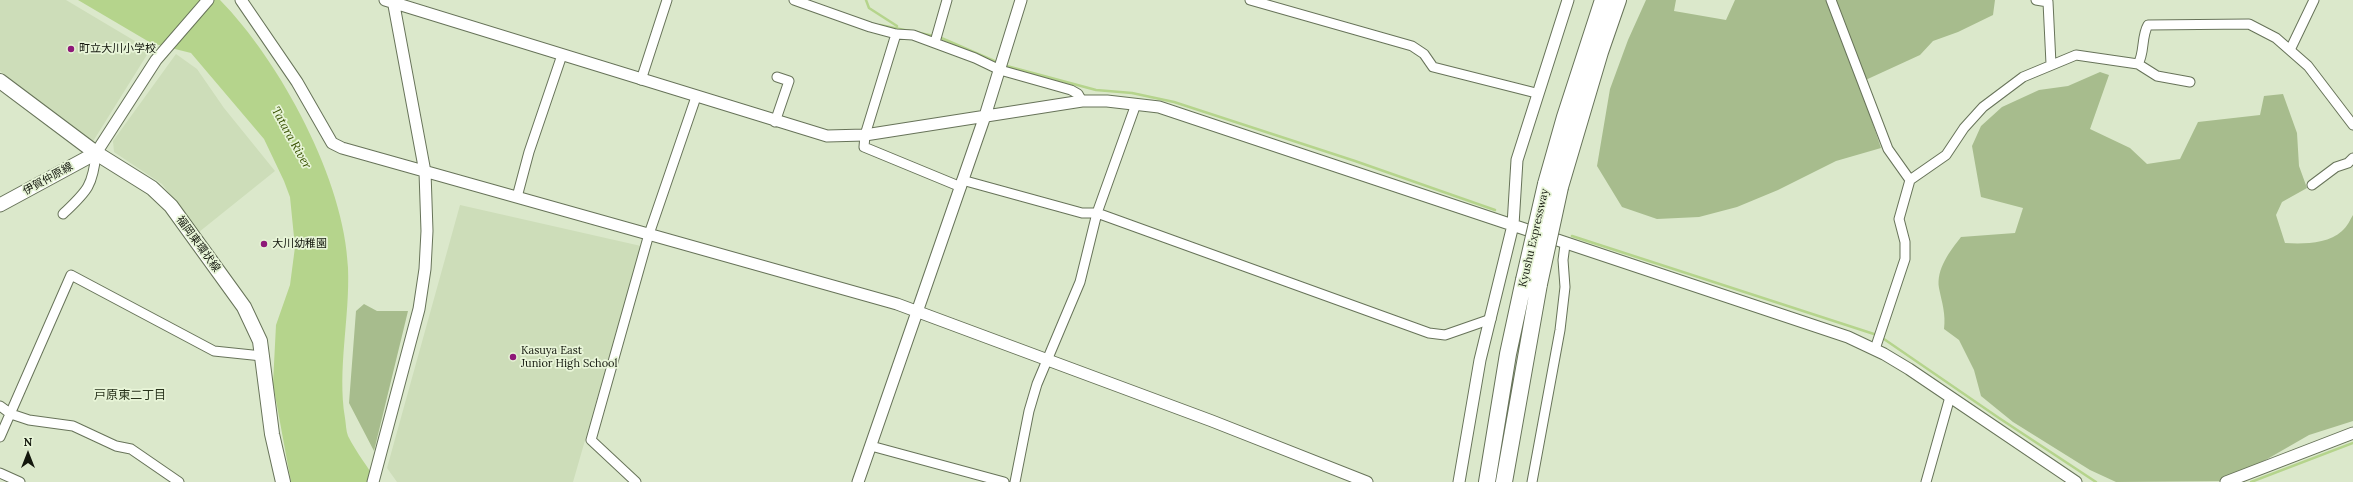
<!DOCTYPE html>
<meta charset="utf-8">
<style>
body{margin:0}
#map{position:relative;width:2353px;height:482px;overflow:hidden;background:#dbe8cb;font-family:Lora,serif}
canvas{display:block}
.north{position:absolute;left:8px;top:434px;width:40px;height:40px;-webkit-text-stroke:3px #e8f5d8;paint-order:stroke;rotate:0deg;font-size:11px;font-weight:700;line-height:16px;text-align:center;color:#13170d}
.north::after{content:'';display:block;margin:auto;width:14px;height:18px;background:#13170d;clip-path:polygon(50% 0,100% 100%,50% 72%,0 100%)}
</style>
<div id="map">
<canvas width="2353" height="482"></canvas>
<div class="north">N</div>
</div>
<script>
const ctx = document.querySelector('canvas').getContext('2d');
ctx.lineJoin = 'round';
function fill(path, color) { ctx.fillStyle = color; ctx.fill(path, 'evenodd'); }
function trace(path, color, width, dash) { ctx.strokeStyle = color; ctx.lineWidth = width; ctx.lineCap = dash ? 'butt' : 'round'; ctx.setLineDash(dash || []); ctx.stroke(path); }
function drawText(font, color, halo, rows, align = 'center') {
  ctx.font = font + ' Lora,"Noto Sans JP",serif'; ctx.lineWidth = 3.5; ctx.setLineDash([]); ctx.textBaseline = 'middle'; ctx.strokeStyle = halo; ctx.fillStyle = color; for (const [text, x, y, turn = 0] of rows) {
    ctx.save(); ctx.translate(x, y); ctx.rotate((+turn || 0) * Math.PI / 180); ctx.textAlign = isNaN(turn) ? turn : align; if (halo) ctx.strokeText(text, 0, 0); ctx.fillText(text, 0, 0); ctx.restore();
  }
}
const built = new Path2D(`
 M 0,0 L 66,0 L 150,50 L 92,143 L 0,71 Z
 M 176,54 L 197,69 L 224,108 L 275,171 L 199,232 L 162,184 L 114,152 L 113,141 Z
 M 460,205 L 641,246 L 573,482 L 397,482 L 387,468 Z`);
const green = new Path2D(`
 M 1646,0 L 1676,0 L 1674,11 L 1726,20 L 1735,0 L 1995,0 L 1993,15 L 1958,32 L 1933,41 L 1920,55 L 1859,83 L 1881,148 L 1836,161 L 1778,190 L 1737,207 L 1699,217 L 1657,219 L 1622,207 L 1597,166 L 1610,89 L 1628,40 Z
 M 2100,72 L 2109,75 L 2090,129 L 2130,148 L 2147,164 L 2180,159 L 2198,122 L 2260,115 L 2264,96 L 2283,94 L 2297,133 L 2299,166 L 2307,188 L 2282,202 L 2276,215 L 2285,243 C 2303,244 2328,244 2342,231 C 2347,227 2350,220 2353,215 L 2353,421 L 2309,435 L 2229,481 L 2116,482 L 2090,470 L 2013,422 L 1981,396 L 1974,370 L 1959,340 L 1944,329 C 1946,314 1942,303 1939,288 C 1936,269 1950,251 1961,237 L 2015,233 L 2023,208 L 1981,197 L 1972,146 L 1981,126 L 2002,107 L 2039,90 L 2068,86 Z
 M 364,304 L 377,311 L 408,311 L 374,451 L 349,403 L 356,311 Z`);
const water = new Path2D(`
 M 78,0 L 220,0 C 280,61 345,181 348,268 C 350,318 337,369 345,418 C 346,424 346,431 348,436 C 356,452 368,467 377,482 L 291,482 L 273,384 L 276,325 L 290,285 L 295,247 L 290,197 L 284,181 L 264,139 L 191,53 L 151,43 Z`);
const stream = new Path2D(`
 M 866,0 L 869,8 L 897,26
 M 880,25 L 934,36
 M 939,37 L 999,63
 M 1003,65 L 1096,90 L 1132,93 L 1174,102 L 1355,161 L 1495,210
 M 1572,236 L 1877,335
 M 1881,337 L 1999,418 L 2096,482
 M 2251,482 L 2353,443`);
const minor = new Path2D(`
 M 794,0 L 870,27 L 896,34 L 913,35 L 975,58 L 1000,70 L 1071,90 L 1078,94 L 1082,101
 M 1250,0 L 1412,46 L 1424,54 L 1433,67 L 1536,93
 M 1831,0 L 1888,149 L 1910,180
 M 2036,0 L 2048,2 L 2051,64
 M 896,34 L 865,135 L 864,147 L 961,187
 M 935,42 L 947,0
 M 2290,50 L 2314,0
 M 2138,64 L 2157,76 L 2190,82
 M 641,80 L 667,0
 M 775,122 L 789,81 L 777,77
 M 962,180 L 1082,213 L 1097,213 L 1429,333 L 1445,335 L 1491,319
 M 2312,185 L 2336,167 L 2348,163 L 2353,158
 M 517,197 L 529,152 L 562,55
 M 63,214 C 86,192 93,187 96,153
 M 1875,349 L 1905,259 L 1905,242 L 1899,219 L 1910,180 L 1946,155 L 1964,128 L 1983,107 L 2023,77 L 2076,55 L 2138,64 C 2145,52 2141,37 2148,25 L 2249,24 L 2276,38 L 2308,66 L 2353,125
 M 0,406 L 11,414 L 29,420 L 73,426 L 116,446 L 131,449 L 179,482
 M 0,437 L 71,275 L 214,351 L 262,356
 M 871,446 L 1004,482
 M 0,473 L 20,482
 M 636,482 L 591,440 L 649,234 L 696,97
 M 1015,482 L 1029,411 L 1037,384 L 1080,282 L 1097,213 L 1136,104
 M 1532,482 L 1560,330 L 1565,287 L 1563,260 L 1565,245
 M 1926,482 L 1950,397`);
const tertiary = new Path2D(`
 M 241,0 L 297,82 L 332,143 L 342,148 L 897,304 L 1212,421 L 1367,482
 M 385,0 L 827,136 L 865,135 L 1082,101 L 1107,101 L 1159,107 L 1848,337 L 1884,354 L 1909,369 L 2076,482
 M 96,153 L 156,60 L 208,0
 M 373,482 L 419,309 L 425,269 L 427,231 L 425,172 L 393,0
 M 858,482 L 985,116 L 1021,0
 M 1459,482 L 1480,360 L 1513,225 L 1517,160 L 1568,0
 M 2226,482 L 2353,433`);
const secondary = new Path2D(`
 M 0,205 L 96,153`);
const primary = new Path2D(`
 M 0,81 L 96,153 L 152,188 L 171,206 L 244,307 L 260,341 L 272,434 L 283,482`);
const motorway = new Path2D(`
 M 1546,184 L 1565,117 L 1603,0
 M 1560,187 L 1600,52 L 1618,0
 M 1487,482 L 1508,354 L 1524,280
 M 1504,482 L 1539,284`);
const motorwayBridge = new Path2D(`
 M 1524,280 L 1546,184
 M 1539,284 L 1560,187`);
const markers = [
 [71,49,4,"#8e1878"],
 [264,244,4,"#8e1878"],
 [513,357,4,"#8e1878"]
];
const poiNames = [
 ["町立大川小学校",79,49],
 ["大川幼稚園",272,244],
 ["Kasuya East",521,351],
 ["Junior High School",521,364]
];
const streetNames = [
 ["伊賀仲原線",48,179,-29],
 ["Kyushu Expressway",1534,238,-77],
 ["福岡東環状線",198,244,54]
];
const waterNames = [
 ["Tatara River",291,138,61]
];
const neighbourhoodNames = [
 ["戸原東二丁目",130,396]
];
fill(built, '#cdddb9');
fill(green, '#a7bc8d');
fill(water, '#b5d48c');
trace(stream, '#b5d48c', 2.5);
trace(minor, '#677359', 11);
trace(tertiary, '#677359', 13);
trace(secondary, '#677359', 15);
trace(primary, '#677359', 16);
trace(motorway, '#677359', 18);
trace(minor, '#fff', 9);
trace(tertiary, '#fff', 11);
trace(secondary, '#fff', 13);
trace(primary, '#fff', 14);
trace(motorway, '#fff', 16);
trace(motorwayBridge, '#677359', 18, []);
trace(motorwayBridge, '#fff', 16);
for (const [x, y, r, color] of markers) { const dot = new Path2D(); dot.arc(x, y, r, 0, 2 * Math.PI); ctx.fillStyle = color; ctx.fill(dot); trace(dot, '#e8f5d8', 1.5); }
drawText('11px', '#13170d', '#e8f5d8', poiNames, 'left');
drawText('11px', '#13170d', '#e8f5d8', streetNames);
drawText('italic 12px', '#385100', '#e8f5d8', waterNames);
drawText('12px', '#29331c', '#e8f5d8', neighbourhoodNames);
</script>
